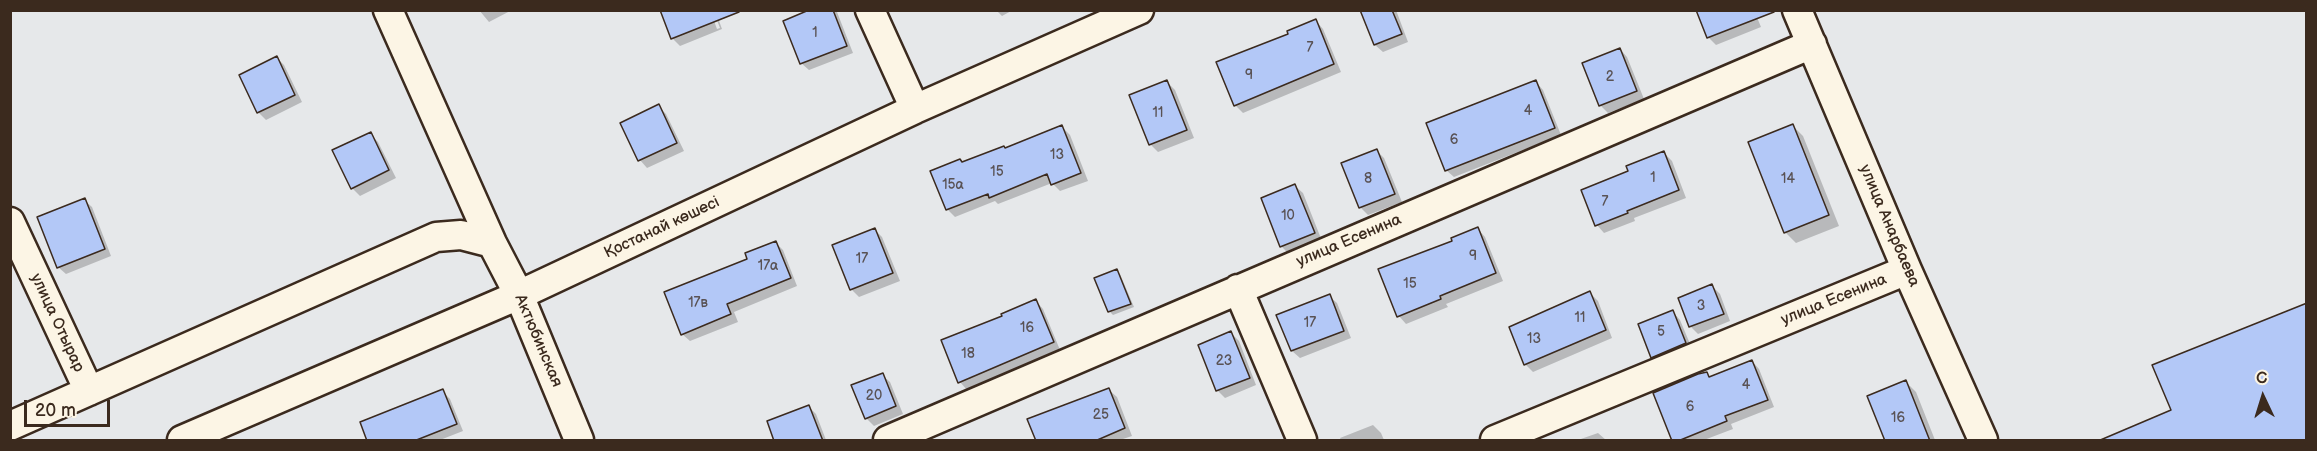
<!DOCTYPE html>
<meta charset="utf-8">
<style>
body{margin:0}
#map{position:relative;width:2317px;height:451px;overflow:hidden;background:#e6e8ea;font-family:"Balsamiq Sans",sans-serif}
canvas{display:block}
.frame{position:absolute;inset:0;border:12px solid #3b2a1e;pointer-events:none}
.north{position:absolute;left:2233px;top:367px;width:60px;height:60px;-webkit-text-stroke:4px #fcf5e5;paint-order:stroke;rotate:356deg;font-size:16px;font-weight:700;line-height:24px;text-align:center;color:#3b2a1e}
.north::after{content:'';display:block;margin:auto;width:21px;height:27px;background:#3b2a1e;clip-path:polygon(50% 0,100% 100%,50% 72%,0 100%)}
.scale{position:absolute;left:24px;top:400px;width:86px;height:27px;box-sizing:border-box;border:3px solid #3b2a1e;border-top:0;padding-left:8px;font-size:18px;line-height:21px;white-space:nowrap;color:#3b2a1e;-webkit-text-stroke:4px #fcf5e5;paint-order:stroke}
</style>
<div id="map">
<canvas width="2317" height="451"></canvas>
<div class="frame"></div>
<div class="north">С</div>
<div class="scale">20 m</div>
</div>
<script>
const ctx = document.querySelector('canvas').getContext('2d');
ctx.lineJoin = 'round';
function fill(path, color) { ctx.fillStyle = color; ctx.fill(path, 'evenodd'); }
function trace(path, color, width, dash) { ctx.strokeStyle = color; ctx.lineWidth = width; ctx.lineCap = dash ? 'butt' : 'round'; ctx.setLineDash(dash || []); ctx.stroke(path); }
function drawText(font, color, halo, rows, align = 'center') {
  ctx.font = font + ' "Balsamiq Sans",sans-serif'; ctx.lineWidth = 6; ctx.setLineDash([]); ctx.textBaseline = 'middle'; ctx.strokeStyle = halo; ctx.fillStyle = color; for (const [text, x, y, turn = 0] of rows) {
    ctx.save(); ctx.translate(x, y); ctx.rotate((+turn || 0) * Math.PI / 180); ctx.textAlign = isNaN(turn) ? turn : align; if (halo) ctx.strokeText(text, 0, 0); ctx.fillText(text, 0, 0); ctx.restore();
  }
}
const shadow = new Path2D(`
 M 479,10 L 512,10 L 489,22 Z
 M 710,10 L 717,29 L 720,28 L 713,10 L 715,10 L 722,29 L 680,46 L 672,38 Z
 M 813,10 L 837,12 L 853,53 L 809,70 L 801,63 Z
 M 996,10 L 1013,10 L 1002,16 Z
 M 1362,10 L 1396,10 L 1408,42 L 1383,52 L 1375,45 Z
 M 1754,10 L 1761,27 L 1716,45 L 1708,37 Z
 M 1316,21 L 1323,29 L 1341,72 L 1243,113 L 1235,105 L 1290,35 Z
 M 1620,49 L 1627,57 L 1644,99 L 1608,113 L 1600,105 Z
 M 277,58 L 284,65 L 302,102 L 266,120 L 258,112 Z
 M 1167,82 L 1175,90 L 1194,138 L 1158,152 L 1150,144 Z
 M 1536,82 L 1543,90 L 1561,135 L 1454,177 L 1446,170 Z
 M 658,106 L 666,114 L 684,151 L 647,168 L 640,160 L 622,124 Z
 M 1793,126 L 1803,136 L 1839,226 L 1796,243 L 1785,232 Z
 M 1062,127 L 1070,135 L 1088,181 L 1060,191 L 1052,183 L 998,204 L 995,201 L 955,217 L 947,209 L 963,163 Z
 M 370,134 L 378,142 L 396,178 L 360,196 L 352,188 Z
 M 1377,151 L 1384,158 L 1402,202 L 1368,215 L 1360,207 Z
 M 1664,153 L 1672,161 L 1686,198 L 1634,218 L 1635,221 L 1604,233 L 1597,225 L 1583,190 L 1630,172 Z
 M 1295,186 L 1303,193 L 1322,241 L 1289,254 L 1281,246 Z
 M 84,200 L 92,207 L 111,256 L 66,274 L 58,267 Z
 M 874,229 L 882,237 L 900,281 L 859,297 L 851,289 Z
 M 1478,229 L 1485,237 L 1503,281 L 1446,304 L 1448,307 L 1406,324 L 1399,316 Z
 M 776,243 L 783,250 L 797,286 L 734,312 L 738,322 L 690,341 L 682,334 Z
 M 1116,271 L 1120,274 L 1134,307 L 1113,315 L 1109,311 Z
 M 1712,286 L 1720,294 L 1730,321 L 1698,334 L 1690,326 Z
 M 1590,293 L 1598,301 L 1612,338 L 1533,372 L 1525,364 Z
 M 1329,296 L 1337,303 L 1351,338 L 1300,358 L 1292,351 L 1278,316 Z
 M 1036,301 L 1043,309 L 1060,350 L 967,390 L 960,382 L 1004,317 Z
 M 1673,312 L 1680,320 L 1693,351 L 1660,364 L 1652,357 Z
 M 1231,333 L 1239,341 L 1256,385 L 1225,398 L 1217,390 Z
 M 1752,361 L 1759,369 L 1774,407 L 1731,424 L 1733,429 L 1704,440 L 1674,440 L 1707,374 L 1711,378 Z
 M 882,375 L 890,382 L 903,414 L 874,426 L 866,418 Z
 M 1906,382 L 1916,392 L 1935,440 L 1887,440 Z
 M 1109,390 L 1117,397 L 1132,436 L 1120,440 L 1037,440 Z
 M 442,391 L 450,399 L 463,431 L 440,440 L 369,440 Z
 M 808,406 L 816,414 L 826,440 L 776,440 Z
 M 1373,425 L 1381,433 L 1384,440 L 1341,440 L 1340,438 Z
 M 1598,433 L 1606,440 L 1578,440 Z`);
const building = new Path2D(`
 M 660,10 L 739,10 L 739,12 L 671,39 Z
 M 809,10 L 833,10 L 847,46 L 800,64 L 783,21 Z
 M 1360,10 L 1392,10 L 1402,34 L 1374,45 Z
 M 1696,10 L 1774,10 L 1774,12 L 1707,38 Z
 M 1316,19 L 1334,64 L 1234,106 L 1216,62 L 1288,34 L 1287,31 Z
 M 1620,48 L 1637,91 L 1599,106 L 1582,63 Z
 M 277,56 L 295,95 L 257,113 L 239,75 Z
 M 1167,80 L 1187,130 L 1149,145 L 1129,95 Z
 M 1536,80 L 1555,128 L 1445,171 L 1426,123 Z
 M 659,104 L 677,143 L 638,161 L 620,123 Z
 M 1793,124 L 1829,215 L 1784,233 L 1748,142 Z
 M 1062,125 L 1081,173 L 1051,185 L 1047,174 L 989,198 L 988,194 L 946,210 L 930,171 L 960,159 L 962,162 L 1004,146 L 1005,148 Z
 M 371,132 L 389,170 L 351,189 L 332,150 Z
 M 1377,149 L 1395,194 L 1359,208 L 1341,163 Z
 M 1664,151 L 1679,190 L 1627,211 L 1628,213 L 1595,226 L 1581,190 L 1628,171 L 1626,166 Z
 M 1295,184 L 1315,233 L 1280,247 L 1261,198 Z
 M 85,198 L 105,249 L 57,268 L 37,217 Z
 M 1478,227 L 1496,273 L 1440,296 L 1441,299 L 1397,317 L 1378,269 L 1452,241 L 1451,238 Z
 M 875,228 L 893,273 L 850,290 L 832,245 Z
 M 776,241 L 791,278 L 727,304 L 731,314 L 681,335 L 664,292 L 747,259 L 745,253 Z
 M 1117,269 L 1131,304 L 1108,312 L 1094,278 Z
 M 1712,284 L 1724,314 L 1689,327 L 1678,298 Z
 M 1590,291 L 1606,330 L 1524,365 L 1509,327 Z
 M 1330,294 L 1344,331 L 1291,351 L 1276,315 Z
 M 1036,299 L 1054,342 L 958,383 L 941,340 L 1002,316 L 1001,314 Z
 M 2307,303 L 2307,441 L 2098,441 L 2171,410 L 2152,365 Z
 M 1673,310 L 1686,343 L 1651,358 L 1638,324 Z
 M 1231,331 L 1250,378 L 1216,391 L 1198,345 Z
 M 1752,360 L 1768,400 L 1725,416 L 1727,421 L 1678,441 L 1672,441 L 1653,393 L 1698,374 L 1707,372 L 1709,377 Z
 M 883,373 L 896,406 L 865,419 L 851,385 Z
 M 1906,380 L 1930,441 L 1885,441 L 1867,396 Z
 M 1109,388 L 1125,428 L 1095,441 L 1036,441 L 1027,419 Z
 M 443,389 L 457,424 L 414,441 L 367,441 L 360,422 Z
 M 809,405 L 823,441 L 774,441 L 767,421 Z`);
const minor = new Path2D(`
 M 388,10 L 492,243 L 519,295 L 579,440
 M 870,10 L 915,109
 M 1797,10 L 1907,270 L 1983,440
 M 10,222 L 89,391
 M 1238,289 L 1302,440
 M 10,426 L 436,237 L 461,235 L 492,243
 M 182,440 L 519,295 L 915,109 L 1139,10
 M 888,440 L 1812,44
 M 1495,440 L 1907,270`);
const numberNames = [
 ["1",815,33],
 ["7",1310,48],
 ["9",1249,75],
 ["2",1610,77],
 ["4",1528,111],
 ["11",1158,113],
 ["6",1454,140],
 ["13",1057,155],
 ["15",997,172],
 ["1",1653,178],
 ["8",1368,179],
 ["14",1788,179],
 ["15а",953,185],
 ["7",1605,202],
 ["10",1288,216],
 ["9",1473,256],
 ["17",862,259],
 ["17а",768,266],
 ["15",1410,284],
 ["17в",698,303],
 ["3",1701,306],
 ["11",1580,318],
 ["17",1310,323],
 ["16",1027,328],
 ["5",1661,332],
 ["13",1534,339],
 ["18",968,354],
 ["23",1224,361],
 ["4",1746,385],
 ["20",874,396],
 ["6",1690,407],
 ["25",1101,415],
 ["16",1898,418]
];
const streetNames = [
 ["улица Анарбаева",1889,226,67],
 ["Қостанай көшесі",662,228,-25],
 ["улица Есенина",1349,241,-23],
 ["улица Есенина",1834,300,-22],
 ["улица Отырар",57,323,65],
 ["Актюбинская",538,341,67]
];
fill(shadow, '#0003');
fill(building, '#b3c8f7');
trace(building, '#3b2a1e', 1.5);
trace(minor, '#3b2a1e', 33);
trace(minor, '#fcf5e5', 28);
drawText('14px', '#595254', null, numberNames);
drawText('16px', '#3b2a1e', '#fcf5e5', streetNames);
</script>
